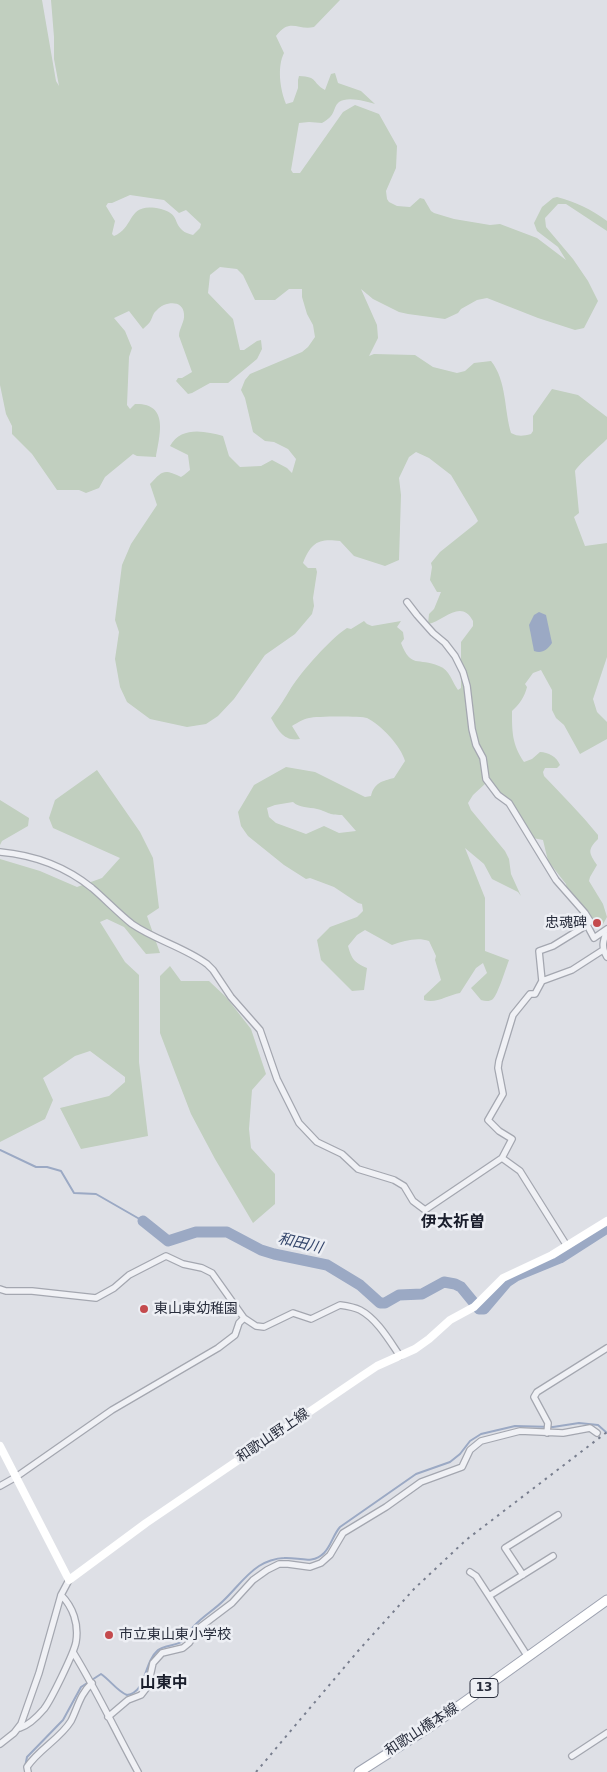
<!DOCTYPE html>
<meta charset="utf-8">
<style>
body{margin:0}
canvas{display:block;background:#dee0e6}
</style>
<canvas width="607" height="1772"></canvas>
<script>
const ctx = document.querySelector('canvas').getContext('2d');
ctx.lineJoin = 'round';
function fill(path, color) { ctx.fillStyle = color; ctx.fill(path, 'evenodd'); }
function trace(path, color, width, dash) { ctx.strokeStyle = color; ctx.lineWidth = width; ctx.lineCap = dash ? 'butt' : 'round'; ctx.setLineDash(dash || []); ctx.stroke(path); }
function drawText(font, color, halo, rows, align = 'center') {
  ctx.font = font + ' "DejaVu Sans","Noto Sans JP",sans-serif'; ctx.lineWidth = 5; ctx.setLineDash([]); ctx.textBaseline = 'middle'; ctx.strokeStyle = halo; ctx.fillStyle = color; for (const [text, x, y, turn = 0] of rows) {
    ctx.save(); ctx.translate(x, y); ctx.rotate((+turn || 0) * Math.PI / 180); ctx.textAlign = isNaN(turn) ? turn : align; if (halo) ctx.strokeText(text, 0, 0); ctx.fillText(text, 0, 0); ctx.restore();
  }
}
const green = new Path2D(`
 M 0,0 L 42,0 L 56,81 L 59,86 L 54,59 L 54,37 L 51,0 L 340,0 L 314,27 C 298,31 290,17 276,36 L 284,53 C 277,67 280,89 286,104 L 293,102 L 298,88 L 298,80 L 299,76 C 319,77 311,82 325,90 L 331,74 L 335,73 L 338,83 L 361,91 L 375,104 C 366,101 347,96 339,102 C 332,108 337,115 322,123 L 309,122 L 299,123 L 291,170 L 293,173 L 300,173 L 343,112 L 355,105 L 379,114 L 397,146 L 396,168 L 386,191 L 387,199 L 389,202 L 397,206 L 410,207 L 420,198 L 424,199 L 431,211 L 434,213 L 454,219 L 490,225 L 500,224 L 537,238 L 566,260 L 558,247 L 537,231 L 534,223 L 542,207 L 553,198 L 557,197 C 576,202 591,209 607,221 L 607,231 L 566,204 L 558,204 L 545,218 L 546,227 L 573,259 L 588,281 L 598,301 L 584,328 L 575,330 L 538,318 L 487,298 L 477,300 L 461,309 L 458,313 L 445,319 L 408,314 L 399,312 L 373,299 L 361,289 L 377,325 L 378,338 L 369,356 L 374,354 L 415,355 L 433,367 L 457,373 L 465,371 L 474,363 L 491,361 C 507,381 504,410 511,433 C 519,437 523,436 531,434 L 533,431 L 533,416 L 552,389 L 578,395 L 607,417 L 607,439 C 601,445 577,466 575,471 L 579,513 L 574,517 L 585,546 L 607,543 L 607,657 L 593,699 L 597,712 L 607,722 L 607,739 L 580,754 L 564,725 L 556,718 L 552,710 L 552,690 L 541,670 L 533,673 L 525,684 L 527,687 C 525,696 519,705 512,711 C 512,732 512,744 524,762 L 532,759 L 540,752 C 548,752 557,757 560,765 L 557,768 L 545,768 L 543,772 L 544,776 C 562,795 581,814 598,835 L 598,839 C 587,850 589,853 597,865 L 590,877 L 589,881 L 603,904 L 607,917 L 602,926 L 593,926 L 583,912 L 568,898 L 566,884 L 548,861 L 543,840 L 533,838 L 500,796 L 486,783 L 473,795 L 468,803 L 471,810 L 505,851 L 509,859 L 511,874 L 521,896 L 518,892 L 492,879 L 484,864 L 465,848 L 485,898 L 485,951 L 509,960 C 506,968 498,994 493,999 C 489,1002 485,1001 481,1000 L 471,988 L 487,973 L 483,963 L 476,968 L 460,993 C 448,995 436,1004 424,1000 L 424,996 L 441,980 L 435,960 L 436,956 L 429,941 C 417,937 404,941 392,945 L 365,930 L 357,935 L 348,946 C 352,960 354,962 367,968 L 364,990 L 352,991 L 321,960 L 317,940 L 330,927 L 357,917 L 363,911 L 362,904 L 358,903 L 334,887 L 310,878 L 306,879 L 284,865 L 248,836 L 241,826 L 238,812 L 254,785 L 286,767 L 315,772 L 365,797 L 371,796 C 374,783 382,781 394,778 L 405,761 C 401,746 381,725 367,718 C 362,716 316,716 309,718 C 303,719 297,723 292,726 L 300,739 C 284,742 278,730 271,718 C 279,708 285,698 291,688 C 302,671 331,638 347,628 L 351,629 L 364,621 L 367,624 L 372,626 L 401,621 L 397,627 L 403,632 L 404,639 L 401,643 C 411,669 418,657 439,666 C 450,670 452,682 458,690 L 461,688 L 461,642 L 473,626 L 473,621 C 461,598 444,621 428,624 L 429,614 L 434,609 L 441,592 L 437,592 L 430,580 L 432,567 L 431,563 L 440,552 L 475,524 L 478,521 L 476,517 L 451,475 L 429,458 L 416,452 L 409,457 L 399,478 L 401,495 L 399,560 L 385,566 L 354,556 L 340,541 C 318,538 311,543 303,563 L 308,568 L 316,568 L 317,572 L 313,598 L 314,606 L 312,614 L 295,634 L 265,655 L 234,699 L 218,716 L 206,724 L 187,727 L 150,719 L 127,702 L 120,687 L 115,659 L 119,632 L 115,620 L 122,565 L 131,544 L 157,505 L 150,484 C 163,470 164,469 181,477 L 184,475 L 190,470 L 188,455 L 170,446 C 181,426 205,431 223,436 L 229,456 L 240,467 L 261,466 L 272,460 L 287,468 L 292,473 L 296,459 L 288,449 L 274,442 L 265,441 L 253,432 L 245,398 L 241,390 L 245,380 L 250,374 L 302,352 L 308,347 L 315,337 L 313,325 L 307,314 L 302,297 L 302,289 L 289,289 L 275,300 L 255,300 L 243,275 L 237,269 L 220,267 L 210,275 L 208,293 L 233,319 L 240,350 L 244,350 L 257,341 L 261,340 L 262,349 L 257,359 L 228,383 L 210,383 L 192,393 L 188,394 L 176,381 L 178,378 L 182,378 L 192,372 L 179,336 C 179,328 185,322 184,314 C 183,299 164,302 157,310 C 153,313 153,316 151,320 C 150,323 146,326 143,329 L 129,311 L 114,318 L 125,331 L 132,348 L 129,357 L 127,405 L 130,409 L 135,404 C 169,403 160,434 156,457 L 137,456 L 133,454 L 105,477 L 99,488 L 86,493 L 79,490 L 57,490 L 32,454 L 12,434 L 12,426 L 6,414 L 0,385 ZM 130,195 L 164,200 L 179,213 L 186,210 L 201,224 L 200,228 L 193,235 C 190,234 185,233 182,230 C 173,221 179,214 161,209 C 126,201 136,227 114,236 L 112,234 L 115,221 L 106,206 L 108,203 L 112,203 ZM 293,802 C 299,808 309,807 317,809 C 329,812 328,815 342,815 L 356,831 L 339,833 L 324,826 L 306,834 L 276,823 L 269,817 L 267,808 L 275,805 Z
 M 97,770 L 140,832 L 153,858 L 159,908 L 147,916 L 160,953 L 146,954 L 124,927 L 107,919 L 100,922 L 125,962 L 139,975 L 139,1062 L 148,1136 L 81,1149 L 60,1108 L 109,1096 L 125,1082 L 125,1077 L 90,1051 L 75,1056 L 43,1078 L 53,1100 L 45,1119 L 0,1142 L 0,859 L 40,871 L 77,887 L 102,878 L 120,858 L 53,828 L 49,818 L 55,800 Z
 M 0,800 L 29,818 L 28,826 L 2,841 L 0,845 Z
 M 170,966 L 181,981 L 209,981 L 226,997 L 251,1029 L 266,1074 L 252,1090 L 249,1129 L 251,1148 L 275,1174 L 275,1204 L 253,1223 L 215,1159 L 191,1114 L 176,1075 L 160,1033 L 160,976 Z`);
const water = new Path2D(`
 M 539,612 L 546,615 L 552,643 C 547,650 542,654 534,651 L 529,625 L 534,615 Z`);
const stream = new Path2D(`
 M 0,1150 L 36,1167 L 47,1167 L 61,1171 L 74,1193 L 96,1194 L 143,1221
 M 25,1767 L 27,1757 L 63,1720 L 81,1687 L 101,1674 C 110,1680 117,1691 127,1695 C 147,1692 143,1663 158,1650 C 165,1645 176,1646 183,1641 C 187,1638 190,1630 194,1626 C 203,1616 214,1610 223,1601 C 235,1590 245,1575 259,1566 C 265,1562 276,1558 284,1558 C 299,1557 312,1565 324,1553 C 331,1546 333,1535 340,1527 L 416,1474 L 450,1462 L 460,1454 L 470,1441 L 481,1434 L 515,1426 L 553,1427 L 579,1423 L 598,1425 L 607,1433`);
const river = new Path2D(`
 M 143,1221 L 168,1241 L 196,1232 L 227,1232 L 261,1250 L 274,1254 L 327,1265 L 360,1285 L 380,1303 L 385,1303 L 399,1295 L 422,1294 L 444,1282 L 455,1284 L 461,1287 L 479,1309 L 484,1309 L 507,1282 L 516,1276 L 560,1258 L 607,1228`);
const minor = new Path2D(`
 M 407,602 L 417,615 L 433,633 L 445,643 L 455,656 L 463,672 L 467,686 L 472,729 L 476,745 L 483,758 L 486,779 L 498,795 L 509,803 L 556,880 L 585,913 L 590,921 L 587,925 L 594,938 L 607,929
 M 0,852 C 33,855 66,867 92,888 C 105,899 118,913 132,924 C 155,940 184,947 207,964 L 213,970 L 231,997 L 260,1030 L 277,1079 L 299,1123 L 317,1142 L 342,1154 L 358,1169 L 394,1180 L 404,1186 L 413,1201 L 425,1210 L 502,1158 L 512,1139 L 499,1131 L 488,1120 L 503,1094 L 498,1068 L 499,1061 L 513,1015 L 530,994 L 535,994 L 542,981 L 572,970 L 603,950
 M 607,931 C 603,941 601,947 607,957
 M 542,981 L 539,951 L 553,946 L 587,925
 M 502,1158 L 520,1171 L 567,1246
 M 0,1289 L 6,1291 L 32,1291 L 96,1298 L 114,1288 L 129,1275 L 166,1256 L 183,1264 L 202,1268 L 212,1273 L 244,1318 L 256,1326 L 264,1327 L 293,1313 L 311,1319 L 340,1305 C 347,1306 354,1307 360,1310 C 377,1319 389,1340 400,1356
 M 547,1433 L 548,1423 L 534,1397 L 537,1392 L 607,1348
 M 0,1486 L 16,1477 L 112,1410 L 218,1348 L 235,1335 L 239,1323 L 244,1318
 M 470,1572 L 476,1576 L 489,1596 L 528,1657
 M 523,1575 L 505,1548 L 558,1515
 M 489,1596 L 553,1556
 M 73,1652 C 97,1691 116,1732 138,1772
 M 108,1717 L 128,1700 L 141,1695 L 148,1686 L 153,1663 L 162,1653 L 183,1648 L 189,1643 L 199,1628 L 232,1603 L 253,1580 L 267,1570 L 279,1564 L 288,1564 L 310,1567 L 321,1563 L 330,1555 L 343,1533 L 386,1507 L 421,1482 L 462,1467 L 470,1450 L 481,1441 L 520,1431 L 563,1433 L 590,1428 L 597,1433
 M 20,1728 C 29,1725 38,1716 44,1709 C 51,1700 74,1653 76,1642 C 79,1624 73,1607 61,1595
 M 0,1744 L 14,1733 L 21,1724 L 39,1673 L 61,1595 L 69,1580
 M 572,1756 L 607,1733
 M 28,1772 L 27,1767 C 39,1749 60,1739 71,1721 C 78,1707 80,1694 92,1683`);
const secondary = new Path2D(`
 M 0,1446 L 69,1580 L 146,1523 L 362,1376 L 377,1366 L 415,1349 L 429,1339 L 450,1320 L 474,1307 L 503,1278 L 552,1255 L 607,1221`);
const primary = new Path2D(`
 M 359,1772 L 431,1726 L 607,1600`);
const rail = new Path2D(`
 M 256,1772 L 358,1651 L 414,1589 L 466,1540 L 607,1432`);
const markers = [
 [597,923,5,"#c44a4d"],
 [144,1309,5,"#c44a4d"],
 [109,1635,5,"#c44a4d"]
];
const shields = [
 [484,1688,28]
];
const shieldNames = [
 ["13",484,1688]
];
const poiNames = [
 ["忠魂碑",587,923,"right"],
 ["東山東幼稚園",154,1309],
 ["市立東山東小学校",119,1635]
];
const streetNames = [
 ["和歌山野上線",273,1436,-34],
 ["和歌山橋本線",422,1730,-33]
];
const waterNames = [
 ["和田川",300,1244,13]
];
const quarterNames = [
 ["伊太祈曽",453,1223],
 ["山東中",164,1684]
];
fill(green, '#c1cfbf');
fill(water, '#9ba9c4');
trace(stream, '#9ba9c4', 2);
trace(river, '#9ba9c4', 11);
trace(minor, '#a4a7b0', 8);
trace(primary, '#9ea3b1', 11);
trace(minor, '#f0f1f5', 5.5);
trace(secondary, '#fff', 8);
trace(primary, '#fff', 9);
trace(rail, '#787e8e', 2, [2.5, 5]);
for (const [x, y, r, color] of markers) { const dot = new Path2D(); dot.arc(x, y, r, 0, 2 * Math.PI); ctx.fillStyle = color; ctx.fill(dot); trace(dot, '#edeff4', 2); }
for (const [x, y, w] of shields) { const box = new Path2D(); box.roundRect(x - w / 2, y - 9.5, w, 19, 4); ctx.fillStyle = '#edeff4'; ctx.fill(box); trace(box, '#282d3c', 1); }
drawText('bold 12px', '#282d3c', null, shieldNames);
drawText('14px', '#282d3c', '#edeff4', poiNames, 'left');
drawText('14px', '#282d3c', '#edeff4', streetNames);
drawText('italic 15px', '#35476c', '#edeff4', waterNames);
drawText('bold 16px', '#1a1e2c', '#edeff4', quarterNames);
</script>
